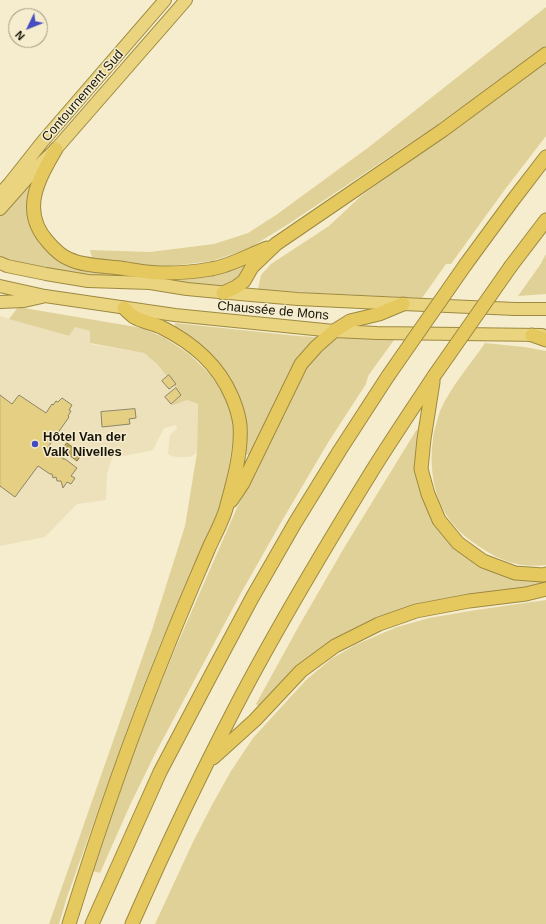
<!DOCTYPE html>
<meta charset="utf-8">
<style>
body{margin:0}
#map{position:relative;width:546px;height:924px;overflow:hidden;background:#f5edce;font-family:Helvetica,sans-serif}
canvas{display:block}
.north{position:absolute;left:8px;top:8px;width:40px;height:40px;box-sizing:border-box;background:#f5edce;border:1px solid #9d9780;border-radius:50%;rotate:227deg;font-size:11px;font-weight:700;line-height:16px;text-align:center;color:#18150a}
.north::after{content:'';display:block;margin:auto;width:14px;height:18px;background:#454cc1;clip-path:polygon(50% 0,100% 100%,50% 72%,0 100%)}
</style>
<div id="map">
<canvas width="546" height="924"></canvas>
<div class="north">N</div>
</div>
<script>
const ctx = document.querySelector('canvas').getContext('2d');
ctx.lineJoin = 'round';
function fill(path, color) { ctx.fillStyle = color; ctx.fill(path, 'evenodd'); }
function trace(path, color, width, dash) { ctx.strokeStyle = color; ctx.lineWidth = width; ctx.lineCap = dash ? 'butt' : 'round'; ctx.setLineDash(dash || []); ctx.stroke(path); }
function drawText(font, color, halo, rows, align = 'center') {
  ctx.font = font + ' Helvetica,sans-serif'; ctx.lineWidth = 3; ctx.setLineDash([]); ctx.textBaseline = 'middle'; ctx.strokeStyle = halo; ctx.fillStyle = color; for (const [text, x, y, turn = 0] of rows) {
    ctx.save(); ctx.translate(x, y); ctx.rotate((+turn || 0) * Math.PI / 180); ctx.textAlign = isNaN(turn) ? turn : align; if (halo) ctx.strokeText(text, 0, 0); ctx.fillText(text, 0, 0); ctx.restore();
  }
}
const built = new Path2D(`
 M 0,316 L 69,336 L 74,327 L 90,331 L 90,344 L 144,353 L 157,364 L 180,393 L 172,405 L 187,400 L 198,404 L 197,453 L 190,457 L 178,457 L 171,456 L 168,454 L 169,444 L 170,435 L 177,428 L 176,425 L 164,428 L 153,450 L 119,457 L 113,455 L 107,474 L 106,500 L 77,504 L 45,537 L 0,546 Z`);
const green = new Path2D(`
 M 546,7 L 546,46 L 528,60 L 434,127 L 290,223 L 248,249 L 212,261 L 171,266 L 130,264 L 93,261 L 90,250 L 150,252 L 214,244 L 248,233 L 276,215 L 369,147 Z
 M 546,60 L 546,136 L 503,192 L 451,264 L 446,264 L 422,298 L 314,293 L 258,289 L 261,275 L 271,264 L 329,226 L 361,196 L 471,117 Z
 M 34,174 L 30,195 L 48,249 L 150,275 L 249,260 L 243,277 L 220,287 L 147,277 L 122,277 L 84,274 L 35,267 L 8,260 L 0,256 L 0,214 Z
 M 546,254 L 546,294 L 518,296 L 540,265 Z
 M 18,307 L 142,328 L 165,338 L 189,354 L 211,375 L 225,396 L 233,423 L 233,440 L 229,465 L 223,496 L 212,527 L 161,642 L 136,705 L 67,897 L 59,924 L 49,924 L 152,630 L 185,526 L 197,453 L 198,404 L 187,400 L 171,406 L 180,393 L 157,364 L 144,353 L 90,343 L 90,331 L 75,327 L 69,336 L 9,319 Z
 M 175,323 L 298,336 L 315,337 L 316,341 L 251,456 L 245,454 C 245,442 246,428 245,417 C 240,386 216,357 193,338 C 187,334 181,330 175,327 Z
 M 334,336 L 394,340 L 368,376 L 366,384 L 329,441 L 283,519 L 241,593 L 155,754 L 130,805 L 100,873 L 93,871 L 119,793 L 155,697 L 176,647 L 236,510 L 307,364 Z
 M 485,343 L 524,347 L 546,351 L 546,565 C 523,568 502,562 483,549 C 472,542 461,534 453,524 C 435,503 430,473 432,447 C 433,442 433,436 434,432 C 436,425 438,417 440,411 C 451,386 470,365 485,343 Z
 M 417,429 L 420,434 L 417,458 L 454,547 L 546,579 L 546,585 L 371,623 L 260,708 L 256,704 L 300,624 L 344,548 Z
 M 546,600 L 546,924 L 155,924 L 193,842 L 212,805 L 231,771 L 253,738 L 306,680 L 331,659 L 355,645 L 397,627 L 429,618 L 476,610 Z`);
const water = new Path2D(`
 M 67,443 L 82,454 L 77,461 L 62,450 Z`);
const building = new Path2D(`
 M 169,375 L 176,384 L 169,389 L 162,381 Z
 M 176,388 L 181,395 L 171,404 L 165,397 Z
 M 0,395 L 12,404 L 19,395 L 46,413 L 52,404 L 53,405 L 56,401 L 58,402 L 62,398 L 72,405 L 69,410 L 71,411 L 68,416 L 69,417 L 48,447 L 62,457 L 63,459 L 65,459 L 77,468 L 71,476 L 75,478 L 71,484 L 67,482 L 63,488 L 61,481 L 57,481 L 56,477 L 53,478 L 52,474 L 50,474 L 38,466 L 15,497 L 0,486 Z
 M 135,409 L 136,418 L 129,419 L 130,424 L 102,427 L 101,412 Z`);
const trunk = new Path2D(`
 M 0,194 L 9,184 L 43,141 L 165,0
 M 0,209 L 38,166 L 56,149 L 186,0
 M 0,263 L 7,266 L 46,274 L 88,281 L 150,283 L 187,289 L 251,295 L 298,299 L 403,304 L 515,309 L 546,309
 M 0,286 L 45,296 L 175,315 L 334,331 L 377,333 L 542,335
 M 0,302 L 24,301 L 42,297`);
const motorway = new Path2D(`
 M 56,149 C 38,180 20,211 48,242 C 54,249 61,256 69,259 C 83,266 105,266 120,268 C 134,270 148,273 162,273 C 178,273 195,272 211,269 C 230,266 249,255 267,248
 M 466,264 L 513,200 L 546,157
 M 511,266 L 546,220
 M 223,293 L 236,287 L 244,281 L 252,267 L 276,244 L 443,130 L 546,54
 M 532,335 L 546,340
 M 433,382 L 424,439 L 421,469 L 428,494 L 439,520 L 458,543 L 483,561 L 515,573 L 543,575 L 546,574
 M 231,501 L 243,483 L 301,364 L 316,347 L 334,331 L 350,321 L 379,314 L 403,304
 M 213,758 L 255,720 L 301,671 L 335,646 L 379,624 L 416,611 L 469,601 L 526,594 L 546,589
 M 69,924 C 98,831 130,738 167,648 C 180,615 194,583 208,550 C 214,536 224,519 227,505 C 234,480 242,450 240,425 C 239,417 235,404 232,397 C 218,364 193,343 161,327 C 152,323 143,322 134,317 C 131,315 127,311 124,308
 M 92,924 L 160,772 L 211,675 L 252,598 L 295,523 L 340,450 L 388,376
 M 132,924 C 164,851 198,779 235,708 C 277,627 324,549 372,471 C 392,439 413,408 434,376`);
const motorwayBridge = new Path2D(`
 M 388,376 L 466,264
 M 434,376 L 511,266`);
const markers = [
 [35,444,4,"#454cc1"]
];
const streetNames = [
 ["Contournement Sud",83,96,-49],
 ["Chaussée de Mons",273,311,5]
];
const poiNames = [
 ["Hôtel Van der",43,437],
 ["Valk Nivelles",43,452]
];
fill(built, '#ece1bb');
fill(green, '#e0d199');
fill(water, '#bba65a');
trace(water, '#8a7a42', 1);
fill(building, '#e4cf82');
trace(building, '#8c8569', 1);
trace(trunk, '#9d8a41', 14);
trace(motorway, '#9d8a41', 15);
trace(trunk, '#ead47f', 12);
trace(motorway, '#e5c95f', 13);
trace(motorwayBridge, '#9d8a41', 15, []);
trace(motorwayBridge, '#e5c95f', 13);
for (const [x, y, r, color] of markers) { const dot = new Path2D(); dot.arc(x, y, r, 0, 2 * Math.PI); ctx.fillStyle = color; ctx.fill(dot); trace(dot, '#f5edce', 1.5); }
drawText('13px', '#18150a', '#f5edce', streetNames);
drawText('bold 13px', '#18150a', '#f5edce', poiNames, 'left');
</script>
